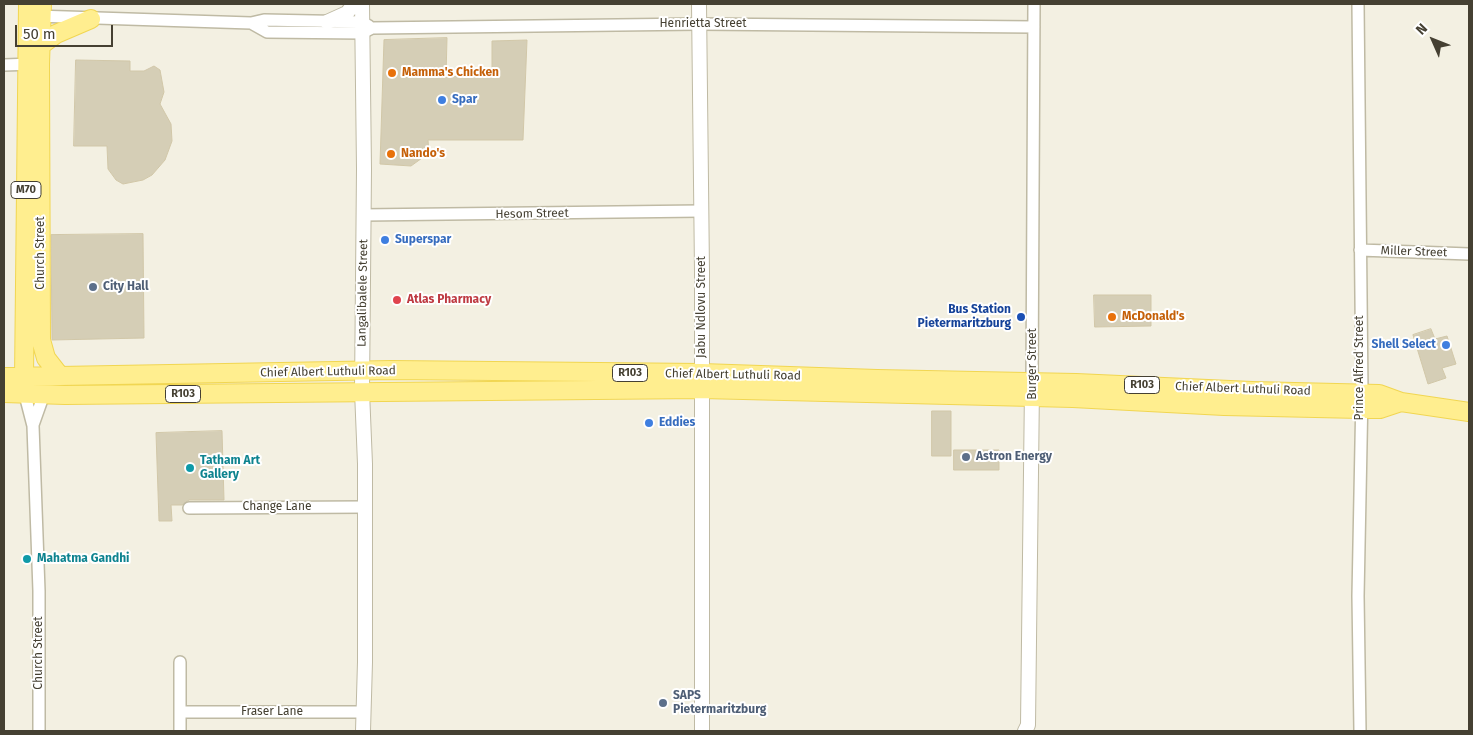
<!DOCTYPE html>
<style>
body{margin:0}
#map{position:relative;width:1473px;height:735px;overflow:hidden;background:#f3f0e2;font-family:"Fira Sans",sans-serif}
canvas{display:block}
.frame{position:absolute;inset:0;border:5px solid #454032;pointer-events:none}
.north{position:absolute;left:1408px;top:15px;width:50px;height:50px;-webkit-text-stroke:4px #fff;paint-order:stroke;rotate:314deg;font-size:14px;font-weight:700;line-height:20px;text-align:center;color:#454032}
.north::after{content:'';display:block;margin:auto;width:18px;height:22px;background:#454032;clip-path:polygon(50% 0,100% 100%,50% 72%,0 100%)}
.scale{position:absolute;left:15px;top:25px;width:98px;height:22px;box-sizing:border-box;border:2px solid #454032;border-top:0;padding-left:6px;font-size:15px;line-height:18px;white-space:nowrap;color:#454032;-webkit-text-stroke:4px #fff;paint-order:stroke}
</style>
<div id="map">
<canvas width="1473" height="735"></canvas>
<div class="frame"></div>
<div class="north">N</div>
<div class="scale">50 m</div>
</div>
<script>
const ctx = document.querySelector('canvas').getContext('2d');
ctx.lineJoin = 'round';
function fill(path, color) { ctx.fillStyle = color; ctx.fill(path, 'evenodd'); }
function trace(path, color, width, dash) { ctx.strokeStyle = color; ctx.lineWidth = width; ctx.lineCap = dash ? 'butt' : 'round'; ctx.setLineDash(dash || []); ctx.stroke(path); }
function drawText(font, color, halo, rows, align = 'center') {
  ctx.font = font + ' "Fira Sans",sans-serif'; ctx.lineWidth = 4; ctx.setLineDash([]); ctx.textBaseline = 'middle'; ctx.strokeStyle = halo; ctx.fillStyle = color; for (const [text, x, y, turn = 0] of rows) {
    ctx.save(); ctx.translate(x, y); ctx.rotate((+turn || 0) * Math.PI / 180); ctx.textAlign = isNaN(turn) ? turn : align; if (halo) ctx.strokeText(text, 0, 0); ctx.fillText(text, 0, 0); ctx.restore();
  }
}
const building = new Path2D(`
 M 447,38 L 446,77 L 492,74 L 492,41 L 527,40 L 523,140 L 428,140 L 429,153 L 411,166 L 380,164 L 384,40 Z
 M 76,60 L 130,61 L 130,71 L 144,71 L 154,66 L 160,70 L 164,92 L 160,104 L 171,124 L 172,141 L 165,160 L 152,175 L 143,180 L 123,184 L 116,180 L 108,169 L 107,146 L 74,146 Z
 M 143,234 L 144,338 L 52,340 L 51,235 Z
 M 1094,295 L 1151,295 L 1151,326 L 1095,327 Z
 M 1431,329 L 1435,339 L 1447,336 L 1456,364 L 1442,368 L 1446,378 L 1428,384 L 1413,335 Z
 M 932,411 L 951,411 L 951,456 L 932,456 Z
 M 222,431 L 224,500 L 189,500 L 182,505 L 171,505 L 172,521 L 159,521 L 156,433 Z
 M 954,450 L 999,450 L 999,470 L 954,470 Z`);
const minor = new Path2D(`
 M 1358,4 L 1362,393 L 1358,596 L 1360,731
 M 36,16 L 251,23 L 264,20 L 362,22 L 369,26
 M 251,23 L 267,32 L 362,33 L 372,28 L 699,24 L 1034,27
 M 4,65 L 33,64
 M 363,215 L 701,211
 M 1360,250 L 1469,254
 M 1032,382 L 1034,4
 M 25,395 L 33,426 L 39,591 L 39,731
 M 33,425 L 44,394
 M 189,508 L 365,507
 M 180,662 L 180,731
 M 181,712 L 363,712`);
const tertiary = new Path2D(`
 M 362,4 L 364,169 L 362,391 L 365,464 L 365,662 L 363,731
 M 699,4 L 702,272 L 702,731
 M 327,22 L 347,13 L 354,4
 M 1025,731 L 1028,725 L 1032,387`);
const primary = new Path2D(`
 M 42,4 L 40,64 L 41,340 L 46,358 L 60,376
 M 40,46 L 56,34 L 91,19
 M 4,377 L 391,370 L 702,373 L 877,379 L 1076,383 L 1252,391 L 1379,394 L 1401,402 L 1469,412
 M 24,377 L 28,4
 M 4,393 L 65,395 L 702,389 L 1073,398 L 1224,406 L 1361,409 L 1380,409 L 1401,402`);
const markers = [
 [392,73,5,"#e8710a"],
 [442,100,5,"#3f7fe0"],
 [391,154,5,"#e8710a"],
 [385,240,5,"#3f7fe0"],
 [93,287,5,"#5c6f8a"],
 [397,300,5,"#e0444e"],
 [1021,317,5,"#1a4fb4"],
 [1112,317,5,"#e8710a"],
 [1446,345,5,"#3f7fe0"],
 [649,423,5,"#3f7fe0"],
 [966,457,5,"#5c6f8a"],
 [190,468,5,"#0f9aa8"],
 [27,559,5,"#0f9aa8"],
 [663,703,5,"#5c6f8a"]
];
const shields = [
 [26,190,30],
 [630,373,35],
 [1142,385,35],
 [183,394,35]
];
const shieldNames = [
 ["M70",26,190],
 ["R103",630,373],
 ["R103",1142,385],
 ["R103",183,394]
];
const streetNames = [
 ["Henrietta Street",703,24],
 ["Hesom Street",532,214,-1],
 ["Miller Street",1414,252,2],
 ["Church Street",41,253,-90],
 ["Langalibalele Street",363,293,-89],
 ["Jabu Ndlovu Street",702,307,-90],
 ["Burger Street",1033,364,-90],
 ["Prince Alfred Street",1360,368,-90],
 ["Chief Albert Luthuli Road",328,372,-1],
 ["Chief Albert Luthuli Road",733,375,1],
 ["Chief Albert Luthuli Road",1243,389,2],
 ["Change Lane",277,507],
 ["Church Street",39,653,-90],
 ["Fraser Lane",272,712]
];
const foodNames = [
 ["Mamma's Chicken",402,73],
 ["Nando's",401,154],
 ["McDonald's",1122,317]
];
const shopNames = [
 ["Spar",452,100],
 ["Superspar",395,240],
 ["Shell Select",1436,345,"right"],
 ["Eddies",659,423]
];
const serviceNames = [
 ["City Hall",103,287],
 ["Astron Energy",976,457],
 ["SAPS",673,696],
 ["Pietermaritzburg",673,710]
];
const healthNames = [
 ["Atlas Pharmacy",407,300]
];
const transitNames = [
 ["Bus Station",1011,310],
 ["Pietermaritzburg",1011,324]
];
const cultureNames = [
 ["Tatham Art",200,461],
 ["Gallery",200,475],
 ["Mahatma Gandhi",37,559]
];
fill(building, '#d5ceb6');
trace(building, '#d1c7a8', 1);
trace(minor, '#bfbaa4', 14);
trace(tertiary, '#bfbaa4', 16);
trace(primary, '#f1d652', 20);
trace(minor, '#fff', 11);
trace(tertiary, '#fff', 14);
trace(primary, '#ffee8f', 18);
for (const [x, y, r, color] of markers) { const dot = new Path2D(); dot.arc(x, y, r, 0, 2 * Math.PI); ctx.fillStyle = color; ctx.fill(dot); trace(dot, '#fff', 2); }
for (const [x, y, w] of shields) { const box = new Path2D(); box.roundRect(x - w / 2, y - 8.5, w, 17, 4); ctx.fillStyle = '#fff'; ctx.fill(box); trace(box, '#454032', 1); }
drawText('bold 11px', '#454032', null, shieldNames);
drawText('12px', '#454032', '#fff', streetNames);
drawText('bold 12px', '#c56008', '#fff', foodNames, 'left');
drawText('bold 12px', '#366cbe', '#fff', shopNames, 'left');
drawText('bold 12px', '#4e5e75', '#fff', serviceNames, 'left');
drawText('bold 12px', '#be3a42', '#fff', healthNames, 'left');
drawText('bold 12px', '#164399', '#fff', transitNames, 'right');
drawText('bold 12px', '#0d838f', '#fff', cultureNames, 'left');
</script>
